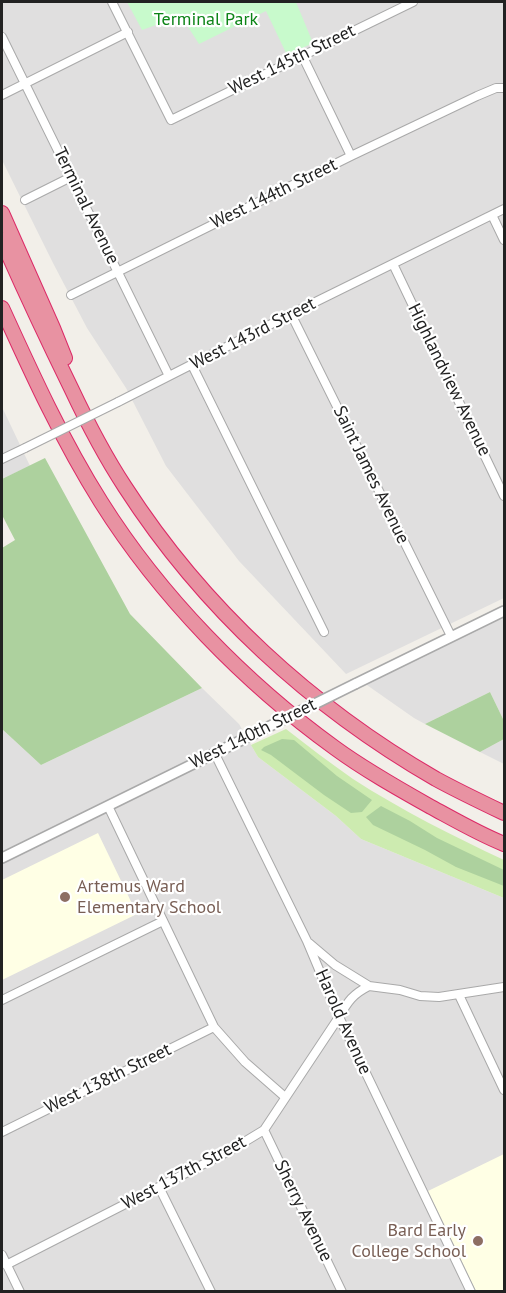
<!DOCTYPE html>
<style>
body{margin:0}
#map{position:relative;width:506px;height:1293px;overflow:hidden;background:#f2efe9;font-family:"PT Sans",sans-serif}
canvas{display:block}
.frame{position:absolute;inset:0;border:3px solid #222;pointer-events:none}
</style>
<div id="map">
<canvas width="506" height="1293"></canvas>
<div class="frame"></div>
</div>
<script>
const ctx = document.querySelector('canvas').getContext('2d');
ctx.lineJoin = 'round';
function fill(path, color) { ctx.fillStyle = color; ctx.fill(path, 'evenodd'); }
function trace(path, color, width, dash) { ctx.strokeStyle = color; ctx.lineWidth = width; ctx.lineCap = dash ? 'butt' : 'round'; ctx.setLineDash(dash || []); ctx.stroke(path); }
function drawText(font, color, halo, rows, align = 'center') {
  ctx.font = font + ' "PT Sans",sans-serif'; ctx.lineWidth = 4.5; ctx.setLineDash([]); ctx.textBaseline = 'middle'; ctx.strokeStyle = halo; ctx.fillStyle = color; for (const [text, x, y, turn = 0] of rows) {
    ctx.save(); ctx.translate(x, y); ctx.rotate((+turn || 0) * Math.PI / 180); ctx.textAlign = isNaN(turn) ? turn : align; if (halo) ctx.strokeText(text, 0, 0); ctx.fillText(text, 0, 0); ctx.restore();
  }
}
const residential = new Path2D(`
 M 2,2 L 504,2 L 504,598 L 346,674 L 239,561 L 166,466 L 126,388 L 87,328 L 53,263 L 2,160 Z
 M 2,407 L 30,466 L 2,479 Z
 M 504,614 L 504,721 L 490,692 L 425,724 L 414,718 L 364,683 Z
 M 202,688 L 239,724 L 258,757 L 336,816 L 361,839 L 504,898 L 504,1291 L 2,1291 L 2,729 L 41,765 Z
 M 504,739 L 504,764 L 480,752 Z`);
const education = new Path2D(`
 M 98,833 L 137,914 L 2,980 L 2,880 Z
 M 504,1154 L 504,1291 L 476,1291 L 428,1191 Z`);
const grass = new Path2D(`
 M 286,729 C 308,746 330,763 353,779 C 401,810 453,836 504,860 L 504,898 L 361,839 L 336,816 L 258,757 L 251,745 Z`);
const forest = new Path2D(`
 M 45,458 L 130,614 L 202,688 L 41,765 L 2,729 L 2,548 L 15,540 L 2,515 L 2,479 Z
 M 490,692 L 504,721 L 504,739 L 480,752 L 425,724 Z
 M 282,739 L 294,740 L 337,776 L 372,800 L 362,812 L 351,813 L 324,795 L 271,755 L 261,750 L 264,747 Z
 M 381,806 L 410,821 L 437,838 L 504,870 L 504,886 L 456,867 L 425,850 L 373,825 L 366,817 Z`);
const park = new Path2D(`
 M 127,2 L 296,2 L 313,43 L 287,55 L 266,11 L 199,44 L 181,16 L 142,30 Z`);
const minor = new Path2D(`
 M 112,2 L 171,120 L 413,2
 M 2,37 L 169,376
 M 302,55 L 351,156
 M 2,95 L 128,32
 M 25,200 L 71,177
 M 492,215 L 504,240
 M 393,264 L 504,496
 M 71,295 L 351,156 L 477,96 L 496,88 L 504,88
 M 291,314 L 451,636
 M 192,365 L 324,632
 M 118,402 L 291,314 L 504,209
 M 2,459 L 25,448
 M 215,754 L 307,941 L 339,1017 L 471,1292
 M 108,806 L 214,1027 L 245,1062 L 285,1097
 M 309,943 L 335,965 L 369,986 L 400,990 L 420,996 L 439,997 L 504,987
 M 459,995 L 504,1090
 M 2,1000 L 163,921
 M 264,1130 L 342,1292
 M 2,1132 L 214,1027
 M 159,1187 L 211,1292
 M 2,1255 L 20,1292
 M 6,1265 L 231,1150 L 264,1130 L 339,1017 C 348,1001 353,994 369,986`);
const tertiary = new Path2D(`
 M 355,684 L 504,611
 M 2,858 L 256,733`);
const motorway = new Path2D(`
 M 2,213 L 53,328 L 65,358
 M 2,240 C 24,290 47,339 71,388 C 87,422 104,455 125,487 C 203,608 311,707 436,779 C 458,791 481,802 504,813
 M 2,308 C 32,374 62,440 101,502 C 160,596 245,683 335,748 C 365,770 399,789 431,807 C 455,820 479,834 504,844`);
const minorBridge = new Path2D(`
 M 25,448 L 118,402`);
const tertiaryBridge = new Path2D(`
 M 256,733 L 355,684`);
const markers = [
 [65,897,6,"#8d6e63"],
 [478,1241,6,"#8d6e63"]
];
const parkNames = [
 ["Terminal Park",206,20]
];
const streetNames = [
 ["West 145th Street",292,60,-26],
 ["West 144th Street",274,194,-26],
 ["Terminal Avenue",86,206,64],
 ["West 143rd Street",253,334,-27],
 ["Highlandview Avenue",449,380,64],
 ["Saint James Avenue",371,475,64],
 ["West 140th Street",253,734,-26],
 ["Harold Avenue",343,1022,66],
 ["West 138th Street",108,1079,-26],
 ["West 137th Street",184,1173,-28],
 ["Sherry Avenue",303,1211,64]
];
const educationNames = [
 ["Artemus Ward",77,887],
 ["Elementary School",77,908],
 ["Bard Early",466,1231,"right"],
 ["College School",466,1252,"right"]
];
fill(residential, '#e0dfdf');
fill(education, '#ffffe5');
fill(grass, '#cdebb0');
fill(forest, '#add19e');
fill(park, '#c8facc');
trace(minor, '#a9a9a9', 10);
trace(tertiary, '#a9a9a9', 12);
trace(motorway, '#dc2a67', 16);
trace(minor, '#fff', 8);
trace(tertiary, '#fff', 9);
trace(motorway, '#e892a2', 14);
trace(minorBridge, '#a9a9a9', 10, []);
trace(tertiaryBridge, '#a9a9a9', 12, []);
trace(minorBridge, '#fff', 8);
trace(tertiaryBridge, '#fff', 9);
for (const [x, y, r, color] of markers) { const dot = new Path2D(); dot.arc(x, y, r, 0, 2 * Math.PI); ctx.fillStyle = color; ctx.fill(dot); trace(dot, '#fff', 2); }
drawText('18px', '#0c8416', '#fff', parkNames);
drawText('18px', '#222', '#fff', streetNames);
drawText('18px', '#785e54', '#fff', educationNames, 'left');
</script>
